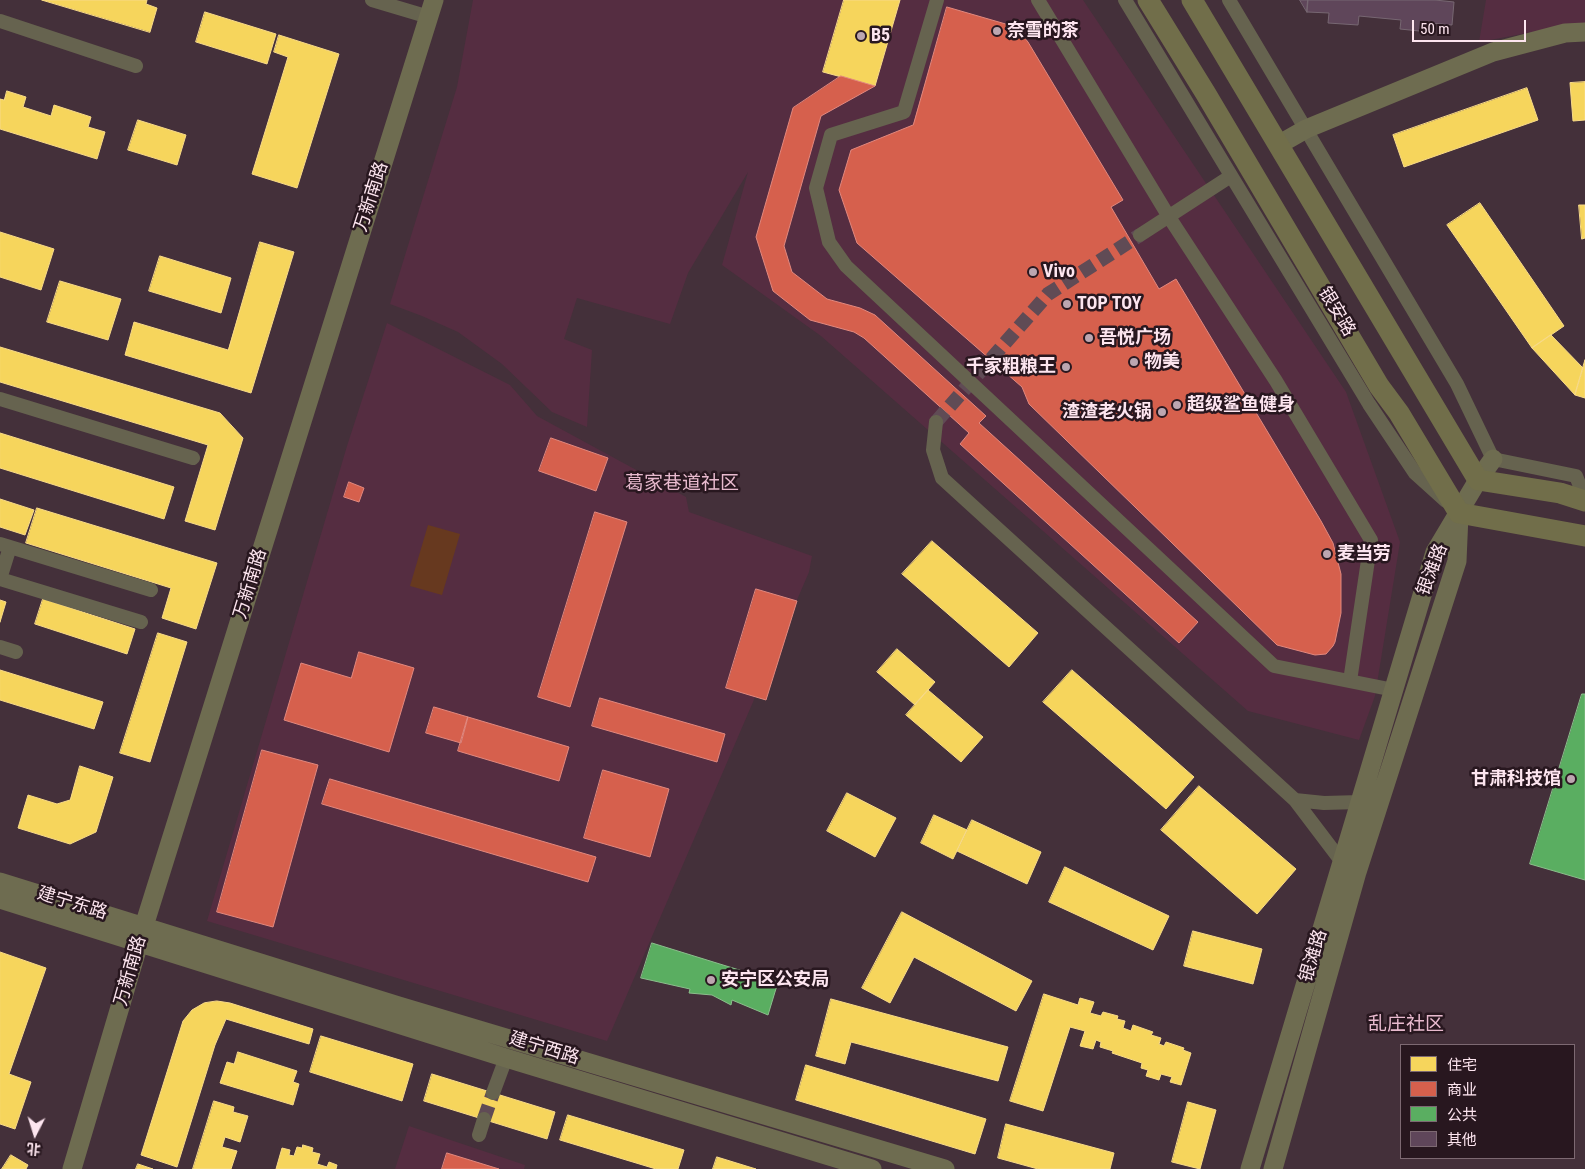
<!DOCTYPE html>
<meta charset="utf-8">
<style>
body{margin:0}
#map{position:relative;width:1585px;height:1169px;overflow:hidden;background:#44303a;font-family:"Roboto Condensed","Noto Sans SC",sans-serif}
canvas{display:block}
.legend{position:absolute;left:1400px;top:1044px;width:175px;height:115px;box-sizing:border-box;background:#28171f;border:1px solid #7d6972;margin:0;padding:6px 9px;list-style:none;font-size:15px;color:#fde5ef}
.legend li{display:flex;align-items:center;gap:10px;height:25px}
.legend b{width:25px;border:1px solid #7d6972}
.north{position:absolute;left:10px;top:1109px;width:50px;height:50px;-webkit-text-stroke:4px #28171f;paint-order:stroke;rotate:185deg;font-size:14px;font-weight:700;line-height:20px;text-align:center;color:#fde5ef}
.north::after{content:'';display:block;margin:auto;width:18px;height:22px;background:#fde5ef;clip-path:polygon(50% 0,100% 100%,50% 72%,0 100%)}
.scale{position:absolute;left:1412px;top:20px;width:114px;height:22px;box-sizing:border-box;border:2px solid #fde5ef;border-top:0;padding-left:6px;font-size:15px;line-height:18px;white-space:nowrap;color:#fde5ef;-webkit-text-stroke:4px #28171f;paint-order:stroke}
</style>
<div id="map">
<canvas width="1585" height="1169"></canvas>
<ul class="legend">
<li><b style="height:14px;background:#f6d55c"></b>住宅</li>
<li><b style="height:14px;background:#d6604d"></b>商业</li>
<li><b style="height:14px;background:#5aae61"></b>公共</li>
<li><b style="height:14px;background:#5f465a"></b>其他</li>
</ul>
<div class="north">北</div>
<div class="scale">50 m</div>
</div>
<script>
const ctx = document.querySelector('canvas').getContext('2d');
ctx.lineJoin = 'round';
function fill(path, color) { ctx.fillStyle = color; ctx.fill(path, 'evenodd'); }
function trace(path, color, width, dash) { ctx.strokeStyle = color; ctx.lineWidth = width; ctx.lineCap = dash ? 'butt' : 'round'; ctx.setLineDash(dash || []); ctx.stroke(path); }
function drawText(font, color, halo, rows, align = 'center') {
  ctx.font = font + ' "Roboto Condensed","Noto Sans SC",sans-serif'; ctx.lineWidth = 5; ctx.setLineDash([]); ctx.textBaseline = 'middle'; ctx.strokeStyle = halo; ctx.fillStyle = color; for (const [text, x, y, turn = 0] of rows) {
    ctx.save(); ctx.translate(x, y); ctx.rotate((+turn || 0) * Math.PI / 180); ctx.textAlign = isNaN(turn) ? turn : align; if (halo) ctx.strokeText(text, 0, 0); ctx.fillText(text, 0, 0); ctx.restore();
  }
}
const built = new Path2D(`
 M 473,0 L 1083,0 L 1346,392 L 1400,542 L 1375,696 L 1359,740 L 1248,711 L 821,336 L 722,265 L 748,172 L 688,273 L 670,324 L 577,298 L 564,339 L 592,350 L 587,427 L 552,412 L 502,364 L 458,332 L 422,316 L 390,304 L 457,87 Z
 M 1486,0 L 1585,0 L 1585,24 L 1549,29 L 1479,42 Z
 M 387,323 L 510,385 L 537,416 L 686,497 L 689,512 L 812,556 L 809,572 L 607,1041 L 207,921 L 347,446 Z
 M 409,1126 L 525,1165 L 524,1169 L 395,1169 Z`);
const green = new Path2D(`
 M 428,525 L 460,534 L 442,595 L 410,586 Z`);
const homes = new Path2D(`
 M 42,0 L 147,0 L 146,4 L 157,8 L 150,32 Z
 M 844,0 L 900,0 L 875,86 L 823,72 Z
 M 205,12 L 276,34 L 267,64 L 196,42 Z
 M 279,35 L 339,54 L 297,188 L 252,174 L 288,57 L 274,52 Z
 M 1585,82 L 1585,120 L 1573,121 L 1570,83 Z
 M 1527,88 L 1538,120 L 1404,167 L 1393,135 Z
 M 7,91 L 26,97 L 23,107 L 51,116 L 54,105 L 91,117 L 88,127 L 105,132 L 97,159 L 0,129 L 0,99 L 4,100 Z
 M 138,120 L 186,135 L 177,165 L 128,150 Z
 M 1480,203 L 1564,326 L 1532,348 L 1447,225 Z
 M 1579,205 L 1585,205 L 1585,238 L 1582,239 Z
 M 0,232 L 54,249 L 41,290 L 0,277 Z
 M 260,242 L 294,252 L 251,393 L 125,355 L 134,322 L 228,350 Z
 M 160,256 L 231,278 L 221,313 L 149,291 Z
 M 60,281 L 121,299 L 108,340 L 47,322 Z
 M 1551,335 L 1583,368 L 1575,395 L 1532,348 Z
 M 0,347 L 220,413 L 243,438 L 215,530 L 185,521 L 208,445 L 0,382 Z
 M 1585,360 L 1585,398 L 1575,395 Z
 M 0,433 L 174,487 L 164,519 L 0,468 Z
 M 0,499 L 34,510 L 25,535 L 0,527 Z
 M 37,508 L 217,563 L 196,629 L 162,618 L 171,588 L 26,543 Z
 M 932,541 L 1038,633 L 1009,667 L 902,574 Z
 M 43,599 L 135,629 L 127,654 L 35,624 Z
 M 0,600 L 6,602 L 0,622 Z
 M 158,633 L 187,642 L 150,762 L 120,753 Z
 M 897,649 L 935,682 L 915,705 L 877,672 Z
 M 0,670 L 103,702 L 94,729 L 0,700 Z
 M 1072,670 L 1194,777 L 1166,809 L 1043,702 Z
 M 928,690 L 983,737 L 961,762 L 906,715 Z
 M 80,766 L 113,777 L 96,832 L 70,844 L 18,828 L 28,795 L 57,804 L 70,800 Z
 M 1199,786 L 1296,869 L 1257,914 L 1161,830 Z
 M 847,793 L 896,818 L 875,857 L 827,831 Z
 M 934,815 L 967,830 L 953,859 L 921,843 Z
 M 972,820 L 1041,852 L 1027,884 L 957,851 Z
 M 1065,867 L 1169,916 L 1153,950 L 1049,902 Z
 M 902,912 L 1032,981 L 1016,1011 L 914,957 L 890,1003 L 862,988 Z
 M 1193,931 L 1262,949 L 1253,984 L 1184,966 Z
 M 0,952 L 46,968 L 9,1074 L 31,1082 L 15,1129 L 0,1124 Z
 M 1044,994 L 1078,1005 L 1080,998 L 1094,1002 L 1090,1013 L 1101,1016 L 1103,1012 L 1118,1016 L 1117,1019 L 1125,1021 L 1123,1028 L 1131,1031 L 1133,1025 L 1153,1032 L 1151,1035 L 1161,1038 L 1159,1044 L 1164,1046 L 1166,1042 L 1184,1048 L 1183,1050 L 1191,1053 L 1181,1085 L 1170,1082 L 1172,1077 L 1161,1074 L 1159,1080 L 1146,1076 L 1148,1070 L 1141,1068 L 1142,1063 L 1112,1053 L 1113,1051 L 1100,1047 L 1101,1042 L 1096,1040 L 1093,1049 L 1080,1046 L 1085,1031 L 1070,1027 L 1043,1111 L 1010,1101 Z
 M 831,999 L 1008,1047 L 998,1081 L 851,1042 L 845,1064 L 816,1056 Z
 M 217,1001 L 230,1003 L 313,1029 L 309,1044 L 226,1019 L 215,1045 L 177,1167 L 141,1155 L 183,1021 L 192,1010 L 204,1003 Z
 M 321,1036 L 413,1064 L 402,1101 L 310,1072 Z
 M 238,1052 L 297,1071 L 293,1082 L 299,1084 L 293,1105 L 220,1083 L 227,1062 L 234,1064 Z
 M 806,1065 L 986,1119 L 975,1154 L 796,1100 Z
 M 432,1074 L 555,1112 L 547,1139 L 424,1101 Z
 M 214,1101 L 234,1107 L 233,1112 L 248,1116 L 240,1142 L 225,1137 L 222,1147 L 237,1151 L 231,1169 L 193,1169 Z
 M 1188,1102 L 1216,1110 L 1200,1169 L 1172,1162 Z
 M 568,1115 L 684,1150 L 678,1169 L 656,1169 L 560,1140 Z
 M 1006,1124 L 1114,1153 L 1110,1169 L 1038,1169 L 998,1158 Z
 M 303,1145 L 313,1148 L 312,1152 L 320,1154 L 317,1164 L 327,1167 L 329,1162 L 337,1165 L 336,1169 L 276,1169 L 282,1148 L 290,1150 L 289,1155 L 294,1156 L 297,1147 L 302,1148 Z
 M 11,1155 L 28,1165 L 26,1169 L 2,1169 Z
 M 717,1157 L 756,1169 L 713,1169 Z
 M 138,1164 L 153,1169 L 136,1169 Z`);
const shops = new Path2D(`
 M 947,7 L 1016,27 L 1028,42 L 1123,200 L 1111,207 L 1159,289 L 1176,279 L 1321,521 L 1333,543 L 1341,574 L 1341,613 L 1335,642 L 1333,646 L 1326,654 L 1315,655 L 1277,645 L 1029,404 L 1022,387 L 857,243 L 839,190 L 851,150 L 913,125 Z
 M 841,76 L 875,86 L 821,116 L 784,246 L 792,272 L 827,299 L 860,308 L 875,315 L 986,416 L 979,423 L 1198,622 L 1179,643 L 960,444 L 969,433 L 864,338 L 854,332 L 810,320 L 773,291 L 756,237 L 793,108 Z
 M 551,438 L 608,458 L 596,491 L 539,471 Z
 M 349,482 L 364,488 L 359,502 L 344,497 Z
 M 595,512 L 627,522 L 570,707 L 538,697 Z
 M 756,589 L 797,601 L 766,700 L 726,688 Z
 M 359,652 L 414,668 L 389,752 L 284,720 L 301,663 L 351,678 Z
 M 600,698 L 725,734 L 717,762 L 592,726 Z
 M 434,707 L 468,717 L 461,743 L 426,733 Z
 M 468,717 L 569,747 L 559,781 L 458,751 Z
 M 262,750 L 318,765 L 273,927 L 217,912 Z
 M 603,770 L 669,789 L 650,857 L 584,838 Z
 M 330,779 L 596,857 L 588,882 L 322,804 Z
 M 447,1153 L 499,1169 L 442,1169 Z`);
const public = new Path2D(`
 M 1582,694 L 1585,694 L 1585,880 L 1530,864 Z
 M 652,943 L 778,982 L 768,1015 L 732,1000 L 731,1005 L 712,995 L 689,993 L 690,989 L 641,978 Z`);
const building = new Path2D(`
 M 1300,0 L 1308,0 L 1307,12 Z
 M 1308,0 L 1435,0 L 1454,2 L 1452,25 L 1430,23 L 1429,32 L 1400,29 L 1401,20 L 1359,16 L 1358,25 L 1328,23 L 1329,13 L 1307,12 Z`);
const streetTunnel = new Path2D(`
 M 936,422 L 1048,294 L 1140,235
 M 484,1119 L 493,1093`);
const street = new Path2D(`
 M 372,0 L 429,17
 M 937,0 L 904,112 L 831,135 L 816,188 L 829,242 L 846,266 L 1274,666 L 1394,690
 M 1038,0 L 1169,217 L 1276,381 L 1371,540 L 1350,681
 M 1125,0 L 1369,404 L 1415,473 L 1446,501
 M 1229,0 L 1457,384 L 1493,459 L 1576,476 L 1585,499
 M 0,21 L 136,66
 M 1140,235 L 1231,176
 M 0,399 L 193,458
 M 936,422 L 933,450 L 942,478 L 1295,800 L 1342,862
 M 0,544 L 151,590
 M 10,547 L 0,579 L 141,622
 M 0,647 L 16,652
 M 1295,800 L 1324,803 L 1360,802
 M 493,1093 L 506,1058
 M 479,1135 L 484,1119`);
const secondary = new Path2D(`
 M 1278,145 L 1306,129 L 1493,52 L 1565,33 L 1585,32
 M 0,882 L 399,1006 L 945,1169
 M 0,899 L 506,1058 L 872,1169
 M 72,1169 L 144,926 L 434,0
 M 1250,1169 L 1435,552 L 1478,480 L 1493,459
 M 1273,1169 L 1357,872 L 1457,561 L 1459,515`);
const primary = new Path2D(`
 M 1148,0 L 1206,94 L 1379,386 L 1399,413 L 1459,513 L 1585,536
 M 1192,0 L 1478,480 L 1560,493 L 1585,501`);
const markers = [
 [997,31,5,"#bca6b0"],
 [861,36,5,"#bca6b0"],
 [1033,272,5,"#bca6b0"],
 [1067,304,5,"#bca6b0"],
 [1089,338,5,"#bca6b0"],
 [1134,362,5,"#bca6b0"],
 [1066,367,5,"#bca6b0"],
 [1177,405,5,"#bca6b0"],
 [1162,412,5,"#bca6b0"],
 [1327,554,5,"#bca6b0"],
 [1571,779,5,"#bca6b0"],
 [711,980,5,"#bca6b0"]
];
const poiNames = [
 ["奈雪的茶",1007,31],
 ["B5",871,36],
 ["Vivo",1043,272],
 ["TOP TOY",1077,304],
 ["吾悦广场",1099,338],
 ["物美",1144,362],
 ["千家粗粮王",1056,367,"right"],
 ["超级鲨鱼健身",1187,405],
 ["渣渣老火锅",1152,412,"right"],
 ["麦当劳",1337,554],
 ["甘肃科技馆",1561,779,"right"],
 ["安宁区公安局",721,980]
];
const streetNames = [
 ["万新南路",372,197,-72],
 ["银安路",1336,312,59],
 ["银滩路",1433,570,-69],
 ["万新南路",251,584,-73],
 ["建宁东路",72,904,17],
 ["银滩路",1314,956,-73],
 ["万新南路",131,971,-74],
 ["建宁西路",544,1049,17]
];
const neighbourhoodNames = [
 ["葛家巷道社区",682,484],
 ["乱庄社区",1406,1025]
];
fill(built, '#552d41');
fill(green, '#67391f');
fill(homes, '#f6d55c');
trace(homes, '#f8da88', 1);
fill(shops, '#d6604d');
trace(shops, '#e2887e', 1);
fill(public, '#5aae61');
trace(public, '#8bbe8c', 1);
fill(building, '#5f465a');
trace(building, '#776772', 1);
trace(streetTunnel, '#604b55', 14, [14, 7]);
trace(street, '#66634f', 14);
trace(secondary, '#6e6c50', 19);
trace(primary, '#716e4a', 21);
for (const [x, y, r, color] of markers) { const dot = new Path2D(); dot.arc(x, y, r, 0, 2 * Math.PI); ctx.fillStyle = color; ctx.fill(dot); trace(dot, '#28171f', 2); }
drawText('bold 18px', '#fde5ef', '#28171f', poiNames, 'left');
drawText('18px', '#fde5ef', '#28171f', streetNames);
drawText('19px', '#e8bace', '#28171f', neighbourhoodNames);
</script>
